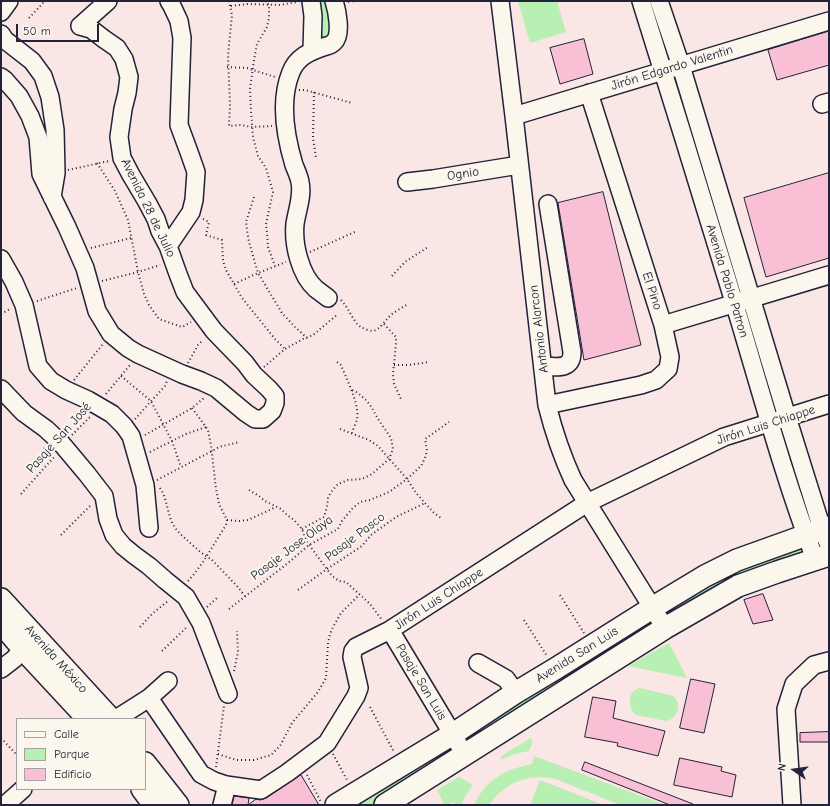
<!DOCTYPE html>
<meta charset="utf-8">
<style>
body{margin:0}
#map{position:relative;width:830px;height:806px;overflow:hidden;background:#fae6e5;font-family:"Comic Neue",sans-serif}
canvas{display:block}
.frame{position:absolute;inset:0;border:2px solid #22223b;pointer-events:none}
.legend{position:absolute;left:16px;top:718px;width:130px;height:72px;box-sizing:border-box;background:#fbf7ec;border:1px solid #a4a2a5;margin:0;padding:5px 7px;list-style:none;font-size:12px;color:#22223b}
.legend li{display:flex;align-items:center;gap:8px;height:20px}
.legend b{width:20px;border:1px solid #a4a2a5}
.north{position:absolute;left:774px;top:750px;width:40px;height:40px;-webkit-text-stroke:3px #fbf7ec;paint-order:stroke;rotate:283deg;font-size:11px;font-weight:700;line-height:16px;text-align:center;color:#22223b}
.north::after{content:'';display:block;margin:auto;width:14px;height:18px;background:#22223b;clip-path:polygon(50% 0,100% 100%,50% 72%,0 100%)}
.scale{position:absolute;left:16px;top:24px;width:83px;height:18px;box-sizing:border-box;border:2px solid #22223b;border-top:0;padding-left:5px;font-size:12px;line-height:14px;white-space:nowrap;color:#22223b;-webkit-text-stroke:3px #fbf7ec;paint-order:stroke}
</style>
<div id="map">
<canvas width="830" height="806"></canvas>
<div class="frame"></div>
<ul class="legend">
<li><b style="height:5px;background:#fbf7ec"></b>Calle</li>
<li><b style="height:11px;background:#b8efb2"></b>Parque</li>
<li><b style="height:11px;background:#f9c0d5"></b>Edificio</li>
</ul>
<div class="north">N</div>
<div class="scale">50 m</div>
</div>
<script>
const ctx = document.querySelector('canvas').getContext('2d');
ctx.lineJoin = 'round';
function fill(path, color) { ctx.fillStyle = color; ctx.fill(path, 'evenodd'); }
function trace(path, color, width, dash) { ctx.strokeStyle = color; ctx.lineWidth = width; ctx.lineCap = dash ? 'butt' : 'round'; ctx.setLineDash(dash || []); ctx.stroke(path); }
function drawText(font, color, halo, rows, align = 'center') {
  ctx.font = font + ' "Comic Neue",sans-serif'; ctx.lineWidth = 4; ctx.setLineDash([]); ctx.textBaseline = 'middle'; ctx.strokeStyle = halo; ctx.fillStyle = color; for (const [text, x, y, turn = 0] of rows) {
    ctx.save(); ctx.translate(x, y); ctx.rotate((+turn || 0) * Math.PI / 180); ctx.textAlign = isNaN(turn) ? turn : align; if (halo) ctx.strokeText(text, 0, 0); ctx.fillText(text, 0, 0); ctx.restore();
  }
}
const green = new Path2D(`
 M 315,1 L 326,1 L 330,27 L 327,37 L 318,37 Z
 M 518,1 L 557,1 L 566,32 L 530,43 Z
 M 800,545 L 807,552 L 671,619 L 666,614 L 666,610 L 734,571 Z
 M 651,618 L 657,624 L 470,740 L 469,737 L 469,734 Z
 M 669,643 L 687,678 L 628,666 Z
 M 640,688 L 673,696 C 683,704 677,719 666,721 L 636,715 C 630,711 627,696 634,691 C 635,690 639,688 640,688 Z
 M 531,738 L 532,743 L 529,751 L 514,754 L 501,760 L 501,756 Z
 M 450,746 L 456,752 L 377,805 L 356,805 Z
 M 534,756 L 665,805 L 620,805 L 556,779 C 528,773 505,782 489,805 L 474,805 C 486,779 506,769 532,764 Z
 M 459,777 L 473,785 L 467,793 L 461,805 L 456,805 L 454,802 L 447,805 L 445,805 L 437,790 Z
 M 540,780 L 604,805 L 530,805 Z`);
const building = new Path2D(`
 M 829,31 L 829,65 L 777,80 L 768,50 Z
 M 584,39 L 593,74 L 560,84 L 550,48 Z
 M 829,173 L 829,258 L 766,277 L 744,198 Z
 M 603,192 L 641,345 L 584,360 L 558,203 Z
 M 763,594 L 773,620 L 753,624 L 744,600 Z
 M 691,679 L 715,684 L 704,733 L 680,728 Z
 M 593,697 L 616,701 L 613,718 L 665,731 L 658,756 L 617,746 L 618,743 L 585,737 Z
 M 829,732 L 829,742 L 800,742 L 800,733 Z
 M 680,758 L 722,767 L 721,771 L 736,775 L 732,797 L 674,785 Z
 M 585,762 L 693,804 L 693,805 L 670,805 L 582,770 Z
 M 301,775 L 319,805 L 232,805 L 234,796 L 249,798 L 248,805 L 256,799 L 260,800 L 266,798 Z`);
const path = new Path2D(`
 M 229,1 L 232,15 L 228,55 L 230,105 L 229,126 L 240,125 L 252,127 L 272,126
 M 265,1 L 269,5 L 269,18 L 267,27 L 257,44 L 254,60 L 250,89 L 251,111 L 253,137 L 258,156 L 266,168 L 273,192 L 266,224 L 267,233 L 268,247 L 275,266
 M 348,2 L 354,1
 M 231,6 L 247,4 L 280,5 L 297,2
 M 29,18 L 45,1
 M 227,67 L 247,68 L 275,77
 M 299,90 L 305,90 L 352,103
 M 314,92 L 313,138 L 316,158
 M 97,163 L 115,191 L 128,220 L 138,272 L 144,294 L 149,305 L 159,319 L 182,327 L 191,322
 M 68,170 L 109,161
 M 254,197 L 246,222 L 247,230 L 249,242 L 258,273 L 282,313 L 295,327 L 307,338
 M 203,219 L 209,222 L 206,235 L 222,240 L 223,261 L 226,270 L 242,298 L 275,339 L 285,349
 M 91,248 L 131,238
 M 310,252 L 357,231
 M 392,276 L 405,262 L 428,247
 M 102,281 L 138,272 L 160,265
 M 234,284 L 258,273 L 286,262
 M 341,300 C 347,306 350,314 355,321 C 358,326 362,328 368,330 C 378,334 383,322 390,316 C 395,311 402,308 408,304
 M 37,301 L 77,288
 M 1,314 L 10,309
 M 384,324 L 396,337 L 396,343 L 393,374 L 394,384 L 401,399
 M 337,362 L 341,365 C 346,378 360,405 357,419 C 356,423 353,429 352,433
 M 188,363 L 198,345 L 203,340
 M 394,365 L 409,365 L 429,362
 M 264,367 L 285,349 L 303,339 L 313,335 L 338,314
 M 121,376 L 151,401 L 172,441 L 181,467
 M 74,380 L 103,344
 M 106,394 L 130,365
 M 192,408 L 208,430 L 211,445 L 216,489 L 219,504 L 227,520
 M 135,419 L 165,386 L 167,381
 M 340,429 L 369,440 L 378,446 L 407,479 L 416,493 L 434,513 L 441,518
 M 72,435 L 90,417
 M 145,435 L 192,408 L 204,398
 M 150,452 L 186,434 L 206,427
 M 157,480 L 212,451 L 219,447 L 239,442
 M 160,488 C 168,500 167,515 174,526 C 178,533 184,537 189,542 C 196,548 203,555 211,559 L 237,586 L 245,596
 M 249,490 L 259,496 L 265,501 L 281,509 L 287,515 L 294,520 L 302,529 L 307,542 L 332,576 L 339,581 L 346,582 L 370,604 L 382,620
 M 21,494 L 55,456
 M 227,520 L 239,521 L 248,520 L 276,507
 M 302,529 L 324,517 L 327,507 L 328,498 L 331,492 L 338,484 L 348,480 L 362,479 L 372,474 L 389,459 L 393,449 L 391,438 L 378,419 L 372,408 L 367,401 L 358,393 L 350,389
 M 61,535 L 91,505
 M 188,581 L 195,573 L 203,562 L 226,525 L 227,520
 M 298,590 L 327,569 L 362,546 L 371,535 L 396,517 L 425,503
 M 560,595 L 584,633
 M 207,607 L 217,598
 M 229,609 L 288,563 L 309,545 L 338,529 L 342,521 L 352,509 L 360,502 L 370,500 L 389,492 L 407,479 L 421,466 L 425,458 L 427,451 L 425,439 L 449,422
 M 524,620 L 547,656
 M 140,627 L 152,614 L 168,601
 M 162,651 L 187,627
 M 234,671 L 238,652 L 237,631
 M 370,707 L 394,752
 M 1,738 L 17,755
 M 218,754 L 236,760 L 254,760 L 271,755 L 280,746 L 292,723 L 318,692 L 326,678 L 328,643 L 330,634 L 333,627 L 341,613 L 359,595
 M 333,754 L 347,780
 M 216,767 L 224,706
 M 307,775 L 321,802`);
const minor = new Path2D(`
 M 311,1 L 313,16 L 312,51
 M 500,1 L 514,116 L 547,405 C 554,433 561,454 573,480 L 665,628
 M 641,1 C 672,101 704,202 734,302 C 760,388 783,475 815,559
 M 659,1 L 681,66 L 787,417 L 822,529 L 829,545
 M 1,12 L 9,1
 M 80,26 L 108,1
 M 1,34 L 5,40 L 32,61 L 43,76 L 50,97 L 55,130 L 56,173 L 52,197
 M 1,77 L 5,80 L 19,96 L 30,116 L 38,137 L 41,174 L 67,227 L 85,268 L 97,311 L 111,334 L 128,348 L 138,354 L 182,374 L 201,381 L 216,388 L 246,413 L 255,419 L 263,419 L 272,411 L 275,403 L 275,396 L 269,389 L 254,375 L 245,363 L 214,331 L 185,292 L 178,274 L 168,246 L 160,231 L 156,219 L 147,202 L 131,175 L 122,158 L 119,137 L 123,109 L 127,93 L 129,77 L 124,59 L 117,48 L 104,39 L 91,29 L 80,26
 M 822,104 L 829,102
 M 514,116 L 829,21
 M 407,182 L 433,179 L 519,165
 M 168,246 L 191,212 L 194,200 L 196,172 L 189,152 L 179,125 L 182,38 L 179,21 L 172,6 L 169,1
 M 1,259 L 14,282 L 24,305 L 38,366 L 51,381 L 66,390 L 88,400 L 112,414 L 124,426 L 131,436 L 145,485 L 149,528
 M 328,298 C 324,295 320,292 316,289 C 300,275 293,244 295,224 C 297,210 303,196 300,182 C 299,176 296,170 294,165 C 285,135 279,101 291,72 C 297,57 309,52 323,47 C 327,46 332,45 334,42 C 342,35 337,10 334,1
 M 663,325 L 829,275
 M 543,366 C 557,367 572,370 572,352 L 548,204
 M 1,389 L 24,413 L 46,429 L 61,443 L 87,474 L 104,496 L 108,519 L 114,535 L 123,546 L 134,555 L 149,566 L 165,580 L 186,597 L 201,623 L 228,694
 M 547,405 L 641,385 L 656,380 L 668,369 L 670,357 L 663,325 L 589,93
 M 390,630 L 465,755
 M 478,663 L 506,679 L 511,686 L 515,693
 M 1,669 L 14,659 L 23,649
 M 149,698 L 201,774 L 214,781 L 226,785 L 261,790 L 287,773 L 327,743 L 356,696 L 359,688 L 352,657 L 353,651 L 356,647 L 390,630 L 587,503 L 724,437 L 829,404
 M 116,719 L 149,698 L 168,681
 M 5,805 L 23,789
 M 222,805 L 226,789 L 226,785
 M 792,805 L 786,709 L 794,684 L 814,665 L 829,661`);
const major = new Path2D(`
 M 1,599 L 111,719
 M 1,623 L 23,649 L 88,719
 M 145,763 L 178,805
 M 142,789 L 154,805
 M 336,805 L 453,734 L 515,693 L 555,669 L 652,608 L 705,576 L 737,560 L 829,527
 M 385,805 L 665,628 L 738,586 L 777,572 L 829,555`);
const streetNames = [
 ["Jirón Edgardo Valentin",672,68,-17],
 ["Ognio",463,174,-9],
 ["Avenida 28 de Julio",148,208,64],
 ["Avenida Pablo Patron",727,281,73],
 ["El Pino",652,291,72],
 ["Antonio Alarcon",539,329,-97],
 ["Jirón Luis Chiappe",766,425,-18],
 ["Pasaje San José",59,438,-48],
 ["Pasaje Pasco",355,537,-37],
 ["Pasaje Jose Olaya",292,548,-37],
 ["Jirón Luis Chiappe",439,599,-33],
 ["Avenida San Luis",577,655,-32],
 ["Avenida México",56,659,48],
 ["Pasaje San Luis",421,682,59]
];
fill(green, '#b8efb2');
fill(building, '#f9c0d5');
trace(building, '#22223b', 1);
trace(minor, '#22223b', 20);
trace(major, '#22223b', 24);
trace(path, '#22223b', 2, [1, 3]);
trace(minor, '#fbf7ec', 17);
trace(major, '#fbf7ec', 21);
drawText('13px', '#22223b', '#fbf7ec', streetNames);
</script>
